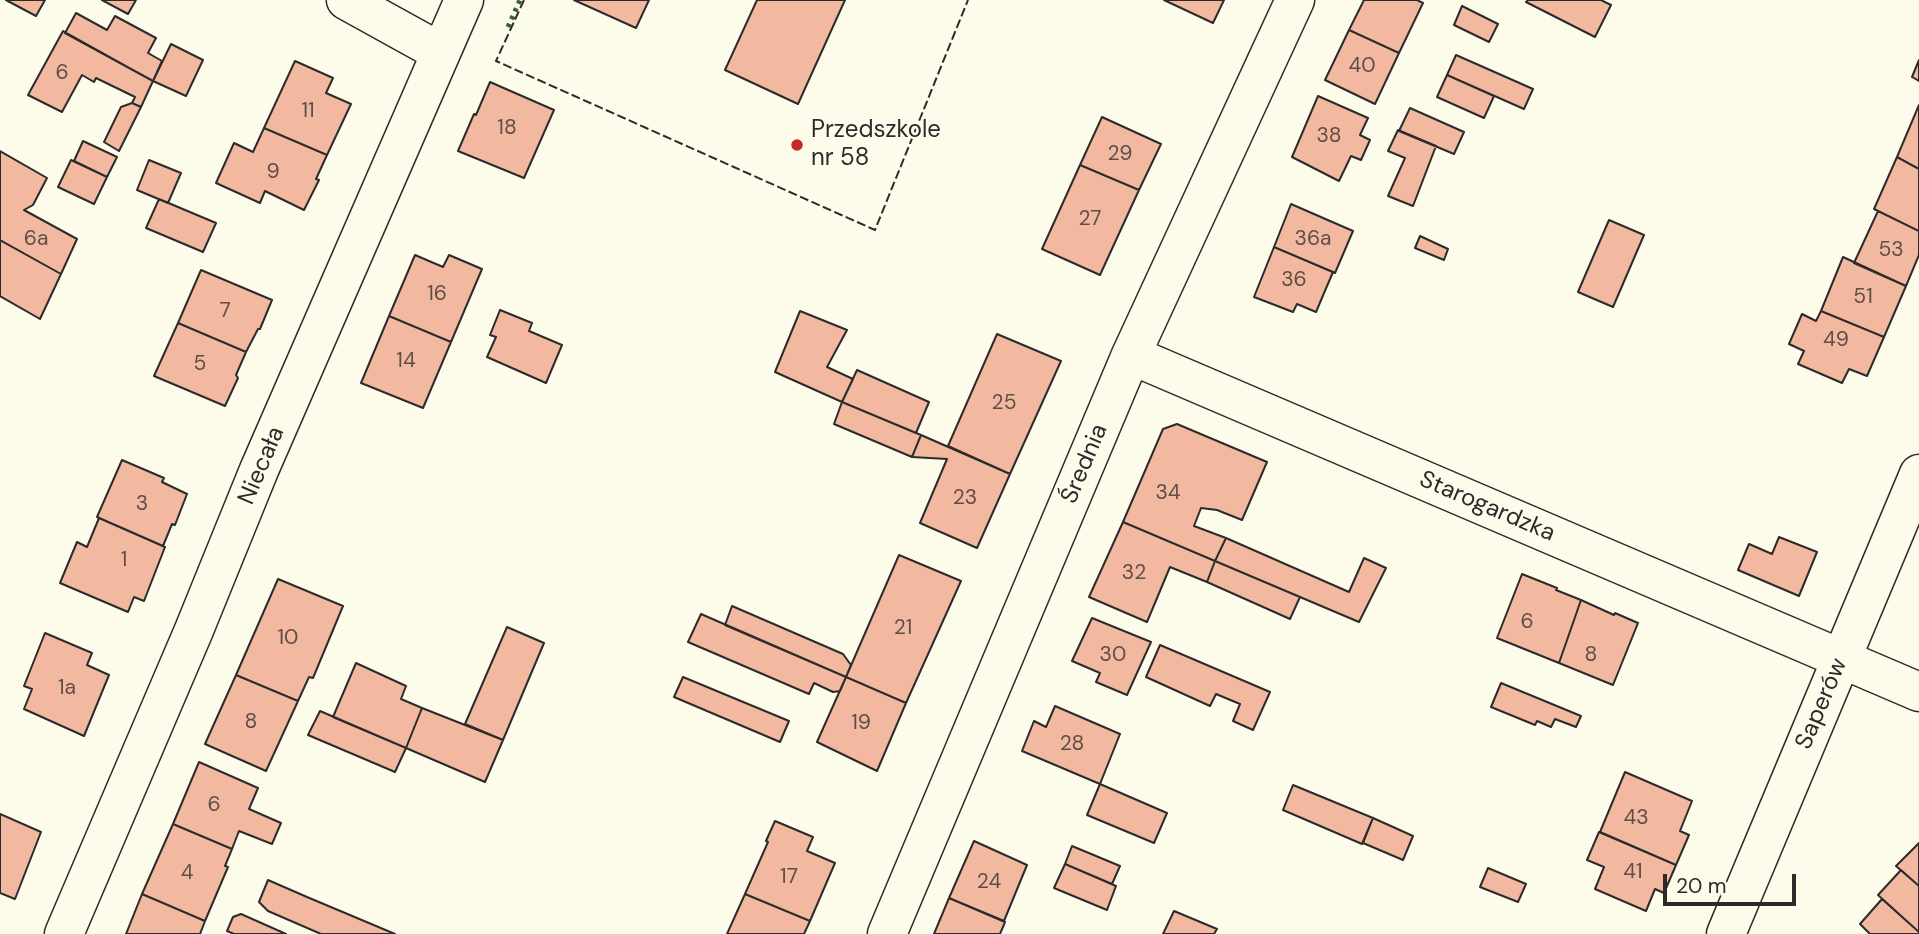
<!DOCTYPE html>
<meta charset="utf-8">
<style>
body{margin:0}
#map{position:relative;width:1919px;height:934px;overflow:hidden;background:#fdfbea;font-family:"DM Sans",sans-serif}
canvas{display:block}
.scale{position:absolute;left:1663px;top:874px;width:133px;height:32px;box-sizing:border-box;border:4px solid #2b2b2b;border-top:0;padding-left:9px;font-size:21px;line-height:24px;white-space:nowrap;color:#2b2b2b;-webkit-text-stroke:5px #fdfbea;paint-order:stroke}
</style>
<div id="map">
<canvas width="1919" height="934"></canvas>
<div class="scale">20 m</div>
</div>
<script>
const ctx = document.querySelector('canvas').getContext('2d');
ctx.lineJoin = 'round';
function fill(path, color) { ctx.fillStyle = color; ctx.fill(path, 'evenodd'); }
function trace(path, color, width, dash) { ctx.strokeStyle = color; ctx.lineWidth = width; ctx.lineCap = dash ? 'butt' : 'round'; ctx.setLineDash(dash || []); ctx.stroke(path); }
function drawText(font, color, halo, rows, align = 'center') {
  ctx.font = font + ' "DM Sans",sans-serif'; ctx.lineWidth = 5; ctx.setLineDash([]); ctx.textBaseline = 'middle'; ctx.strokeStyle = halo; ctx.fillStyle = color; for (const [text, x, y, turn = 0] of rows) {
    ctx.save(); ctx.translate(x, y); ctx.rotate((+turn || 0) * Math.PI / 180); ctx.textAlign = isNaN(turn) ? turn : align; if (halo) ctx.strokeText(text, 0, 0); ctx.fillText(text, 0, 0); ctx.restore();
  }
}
const building = new Path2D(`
 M 6,0 L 45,0 L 36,16 Z
 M 102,0 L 136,0 L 128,14 Z
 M 574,0 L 649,0 L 636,28 Z
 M 757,0 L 845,0 L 798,104 L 725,70 Z
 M 1164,0 L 1224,0 L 1213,23 Z
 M 1364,0 L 1417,0 L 1423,3 L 1399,53 L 1349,30 Z
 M 1528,0 L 1601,0 L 1611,5 L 1595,37 L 1526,2 Z
 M 1462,6 L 1498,24 L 1489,42 L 1454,25 Z
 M 76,13 L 107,30 L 115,16 L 156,38 L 148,53 L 162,61 L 153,81 L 65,33 Z
 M 1349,30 L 1399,53 L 1375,104 L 1325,80 Z
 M 63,31 L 153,81 L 141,107 L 132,103 L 135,97 L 96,78 L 94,82 L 82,75 L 62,112 L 28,95 Z
 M 171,44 L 203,60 L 186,96 L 153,81 Z
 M 1456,55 L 1533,89 L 1524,109 L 1447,75 Z
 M 1919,60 L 1919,81 L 1912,77 Z
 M 295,61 L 333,78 L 326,93 L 351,104 L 327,155 L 264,128 Z
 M 1447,75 L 1494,96 L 1484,118 L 1437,97 Z
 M 490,82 L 554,110 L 524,178 L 458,151 L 474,114 L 476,115 Z
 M 1318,96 L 1368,118 L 1360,135 L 1370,140 L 1361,160 L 1351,156 L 1339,181 L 1292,157 Z
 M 132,103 L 141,107 L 119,151 L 104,142 L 121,107 Z
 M 1919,105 L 1919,169 L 1897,157 Z
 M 1410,108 L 1464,132 L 1454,154 L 1399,131 Z
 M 1102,117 L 1161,144 L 1139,190 L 1080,165 Z
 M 264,128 L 327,155 L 316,179 L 319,180 L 304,210 L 265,191 L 260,203 L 216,183 L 234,143 L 253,152 Z
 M 1398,130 L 1436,146 L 1413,206 L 1388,196 L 1405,158 L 1388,151 Z
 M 83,141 L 117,157 L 107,177 L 74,161 Z
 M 0,151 L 47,178 L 33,205 L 24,210 L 77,239 L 61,274 L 0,240 Z
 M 1897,157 L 1919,169 L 1919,231 L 1874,209 Z
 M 71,160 L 107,177 L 94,204 L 58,187 Z
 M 149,160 L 181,173 L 168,203 L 137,190 Z
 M 1080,165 L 1139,190 L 1100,275 L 1042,249 Z
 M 159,199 L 216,223 L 203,252 L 146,228 Z
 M 1291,204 L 1353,231 L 1335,273 L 1274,247 Z
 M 1878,211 L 1919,231 L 1919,255 L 1906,286 L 1854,263 Z
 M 1609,220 L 1644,235 L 1613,307 L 1578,292 Z
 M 1420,236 L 1448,249 L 1444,260 L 1415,248 Z
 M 0,240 L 61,274 L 40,319 L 0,296 Z
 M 1274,247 L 1333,272 L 1316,312 L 1297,304 L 1293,312 L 1254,297 Z
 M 415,255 L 443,267 L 449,255 L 482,269 L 451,342 L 389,316 Z
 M 1843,257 L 1906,286 L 1884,337 L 1821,311 Z
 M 201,270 L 272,300 L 260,329 L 258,329 L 246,352 L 178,323 Z
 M 500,310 L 532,323 L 529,331 L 562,345 L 546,383 L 487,357 L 496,337 L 490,335 Z
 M 800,311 L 847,330 L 827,367 L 853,379 L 842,402 L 775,372 Z
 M 1821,311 L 1884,337 L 1867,376 L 1849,369 L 1842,383 L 1798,364 L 1804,351 L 1789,344 L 1802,314 L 1816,321 Z
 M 389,316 L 451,342 L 423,408 L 361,383 Z
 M 178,323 L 246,352 L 236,375 L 238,378 L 225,406 L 154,376 Z
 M 997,334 L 1061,361 L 1010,474 L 948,446 Z
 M 857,370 L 929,402 L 916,433 L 842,402 Z
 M 842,402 L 921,435 L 912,457 L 834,424 Z
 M 1177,424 L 1267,462 L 1242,520 L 1217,510 L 1201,508 L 1194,526 L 1226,538 L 1215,561 L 1123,522 L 1163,429 Z
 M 921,435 L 1010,474 L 977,548 L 920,523 L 947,459 L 912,457 Z
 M 122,460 L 164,478 L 162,482 L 187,494 L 175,525 L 172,524 L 163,546 L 97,517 Z
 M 99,518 L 165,547 L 144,601 L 134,597 L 128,612 L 60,583 L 77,542 L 87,547 Z
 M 1123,522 L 1215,561 L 1207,582 L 1170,567 L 1147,622 L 1089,597 Z
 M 1779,537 L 1817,552 L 1799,596 L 1738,570 L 1749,544 L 1772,554 Z
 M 1226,538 L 1349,592 L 1364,558 L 1386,568 L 1359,622 L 1215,561 Z
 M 899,555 L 961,581 L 906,703 L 846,677 Z
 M 1215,561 L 1300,597 L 1290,619 L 1207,582 Z
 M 1522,574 L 1557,588 L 1556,590 L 1581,600 L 1559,663 L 1497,638 Z
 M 278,579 L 343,606 L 313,678 L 309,677 L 298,701 L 236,675 Z
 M 1581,600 L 1614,615 L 1615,613 L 1638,623 L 1613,685 L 1559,663 Z
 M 732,606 L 843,654 L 851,665 L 846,677 L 725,625 Z
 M 701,614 L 846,677 L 840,691 L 833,692 L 814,683 L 809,694 L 688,642 Z
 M 1092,618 L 1151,642 L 1127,695 L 1096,682 L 1100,673 L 1072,661 Z
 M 507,627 L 544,643 L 503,740 L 465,724 Z
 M 45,633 L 92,653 L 87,665 L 109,675 L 84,736 L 24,709 L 32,689 L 24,686 Z
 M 1160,645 L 1270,692 L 1253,730 L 1233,721 L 1240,704 L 1216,694 L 1210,706 L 1146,677 Z
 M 356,663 L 406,686 L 401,699 L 422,708 L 406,748 L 333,717 Z
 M 236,675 L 298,701 L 266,771 L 205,744 Z
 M 683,677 L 789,721 L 780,742 L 674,697 Z
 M 846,677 L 906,703 L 877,771 L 817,742 Z
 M 1501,683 L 1581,716 L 1576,727 L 1555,719 L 1551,727 L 1537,721 L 1535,725 L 1491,707 Z
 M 1055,706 L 1120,734 L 1100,784 L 1022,751 L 1034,721 L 1046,727 Z
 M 422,708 L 503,740 L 485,782 L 406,748 Z
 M 320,711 L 406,748 L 395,772 L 308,735 Z
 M 199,762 L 258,788 L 249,809 L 281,823 L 272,844 L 239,831 L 232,849 L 173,824 Z
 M 1625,772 L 1692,801 L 1680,831 L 1689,835 L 1676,865 L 1600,832 Z
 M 1100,784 L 1167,813 L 1154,843 L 1087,815 Z
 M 1293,785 L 1373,818 L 1362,844 L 1283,810 Z
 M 0,814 L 41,832 L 15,899 L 0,893 Z
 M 1373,818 L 1413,836 L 1403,860 L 1363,843 Z
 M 775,821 L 813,837 L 807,851 L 835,863 L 810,921 L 745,894 L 768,842 L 766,841 Z
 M 173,824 L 232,849 L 225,866 L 228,867 L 205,921 L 142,894 Z
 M 1599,832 L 1676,865 L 1664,893 L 1655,889 L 1646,911 L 1595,889 L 1604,867 L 1587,860 Z
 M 974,841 L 1027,865 L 1004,921 L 949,898 Z
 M 1919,843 L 1919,886 L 1896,866 Z
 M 1072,846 L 1120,866 L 1112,884 L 1065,864 Z
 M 1065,864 L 1116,886 L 1107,910 L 1054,888 Z
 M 1488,868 L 1526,884 L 1518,902 L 1480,887 Z
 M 1901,870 L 1919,886 L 1919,932 L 1878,895 Z
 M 268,880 L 307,897 L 395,934 L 321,934 L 268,911 L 259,902 Z
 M 142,894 L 205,921 L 200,934 L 126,934 Z
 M 745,894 L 810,921 L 804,934 L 727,934 Z
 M 949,898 L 1005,922 L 1000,934 L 934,934 Z
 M 1882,899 L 1919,932 L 1919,934 L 1870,934 L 1860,924 Z
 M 1174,911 L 1217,929 L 1214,934 L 1163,934 Z
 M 241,914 L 286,934 L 234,934 L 227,931 L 233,917 Z`);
const minor = new Path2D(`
 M 346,0 L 440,52
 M 1131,355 L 1919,692
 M 64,934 L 194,630 L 259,470 L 464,0
 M 887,934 L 1131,355 L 1295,0
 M 1726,934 L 1919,474`);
const hedge = new Path2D(`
 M 508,27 L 520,0`);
const fence = new Path2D(`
 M 524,0 L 496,61 L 875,230 L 968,0`);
const markers = [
 [797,145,7,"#c62828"]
];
const numberNames = [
 ["40",1362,66],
 ["6",62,73],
 ["11",308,111],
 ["18",507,128],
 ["38",1329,136],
 ["29",1120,154],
 ["9",273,172],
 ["27",1090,219],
 ["6a",36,239],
 ["36a",1313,239],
 ["53",1891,250],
 ["36",1294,280],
 ["16",437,294],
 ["51",1863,297],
 ["7",225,311],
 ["49",1836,340],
 ["14",406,361],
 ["5",200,364],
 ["25",1004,403],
 ["34",1168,493],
 ["23",965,498],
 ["3",142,504],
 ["1",124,560],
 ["32",1134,573],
 ["6",1527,622],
 ["21",903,628],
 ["10",288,638],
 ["30",1113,655],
 ["8",1591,655],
 ["1a",67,688],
 ["8",251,722],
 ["19",861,723],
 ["28",1072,744],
 ["6",214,805],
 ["43",1636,818],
 ["41",1633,872],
 ["4",187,873],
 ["17",789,877],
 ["24",989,882]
];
const poiNames = [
 ["Przedszkole",811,131],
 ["nr 58",811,159]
];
const streetNames = [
 ["Średnia",1085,464,-67],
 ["Niecała",262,466,-67],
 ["Starogardzka",1487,507,23],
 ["Saperów",1822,704,-67]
];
fill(building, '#f2b8a0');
trace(building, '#2b2b2b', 2);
trace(minor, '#2b2b2b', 41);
trace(minor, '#fdfbea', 38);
trace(hedge, '#34623c', 5, [3.5, 5]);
trace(fence, '#2b2b2b', 2, [9, 3.5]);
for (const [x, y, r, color] of markers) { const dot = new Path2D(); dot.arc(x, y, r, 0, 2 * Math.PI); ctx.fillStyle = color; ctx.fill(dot); trace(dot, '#fdfbea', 2.5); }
drawText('21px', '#5d4e48', null, numberNames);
drawText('24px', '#2b2b2b', '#fdfbea', poiNames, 'left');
drawText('24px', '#2b2b2b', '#fdfbea', streetNames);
</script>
